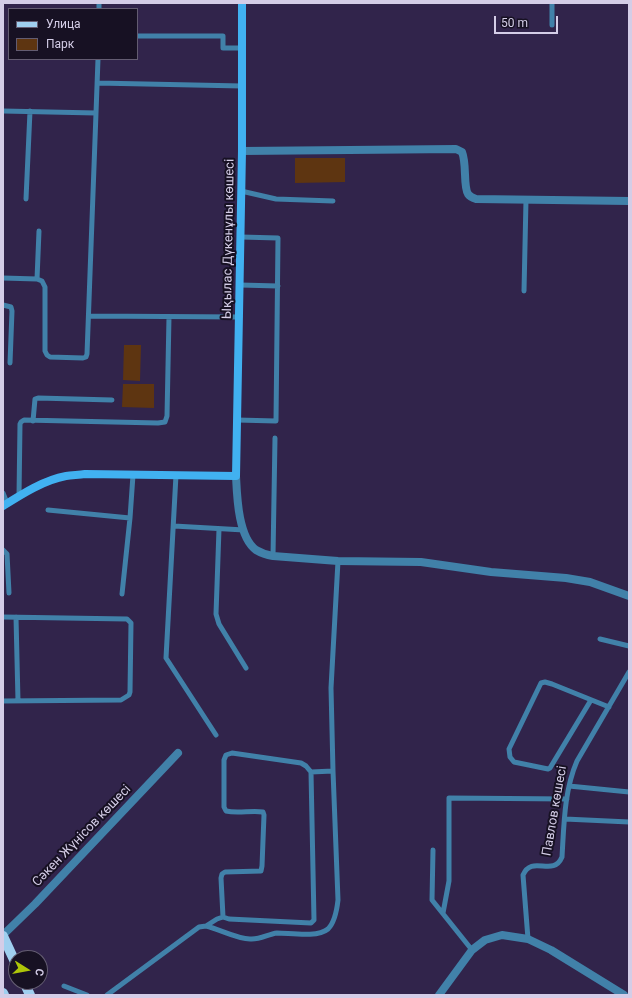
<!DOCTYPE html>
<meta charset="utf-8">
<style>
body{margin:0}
#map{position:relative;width:632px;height:998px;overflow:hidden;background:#31244b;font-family:Roboto,sans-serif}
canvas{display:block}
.frame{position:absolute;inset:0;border:4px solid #d4cde7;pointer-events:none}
.legend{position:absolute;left:8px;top:8px;width:130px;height:52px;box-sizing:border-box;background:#171123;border:1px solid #635c71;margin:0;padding:5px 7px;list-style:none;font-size:12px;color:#d4cde7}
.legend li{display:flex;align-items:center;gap:8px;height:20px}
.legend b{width:20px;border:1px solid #635c71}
.north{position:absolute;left:8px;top:950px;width:40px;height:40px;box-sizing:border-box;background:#171123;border:1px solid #635c71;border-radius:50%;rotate:101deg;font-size:11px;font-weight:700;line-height:16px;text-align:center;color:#d4cde7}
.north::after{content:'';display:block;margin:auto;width:14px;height:18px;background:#aec509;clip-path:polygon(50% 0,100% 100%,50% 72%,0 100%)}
.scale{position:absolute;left:494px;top:16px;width:64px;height:18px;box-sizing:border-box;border:2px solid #d4cde7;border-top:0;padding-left:5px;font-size:12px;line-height:14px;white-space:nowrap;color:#d4cde7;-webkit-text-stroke:3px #171123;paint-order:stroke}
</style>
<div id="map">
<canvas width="632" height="998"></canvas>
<div class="frame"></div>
<ul class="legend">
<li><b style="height:5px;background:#9fcfef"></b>Улица</li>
<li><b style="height:11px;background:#5e3511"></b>Парк</li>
</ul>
<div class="north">С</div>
<div class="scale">50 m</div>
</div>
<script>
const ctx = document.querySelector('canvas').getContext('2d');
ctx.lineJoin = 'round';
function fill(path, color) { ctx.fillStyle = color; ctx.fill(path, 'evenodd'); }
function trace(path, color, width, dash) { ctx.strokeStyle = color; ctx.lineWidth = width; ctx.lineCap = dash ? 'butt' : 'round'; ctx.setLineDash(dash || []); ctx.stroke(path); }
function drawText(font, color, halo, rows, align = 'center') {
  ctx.font = font + ' Roboto,sans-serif'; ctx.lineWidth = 4; ctx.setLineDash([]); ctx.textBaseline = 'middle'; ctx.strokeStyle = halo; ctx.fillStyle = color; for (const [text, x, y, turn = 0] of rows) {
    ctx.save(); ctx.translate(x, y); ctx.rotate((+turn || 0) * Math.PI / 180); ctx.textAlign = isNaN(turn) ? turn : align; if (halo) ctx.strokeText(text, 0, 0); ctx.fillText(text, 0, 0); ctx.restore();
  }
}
const green = new Path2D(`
 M 295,158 L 345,158 L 345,182 L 295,183 Z
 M 124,345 L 141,345 L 140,381 L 123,380 Z
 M 123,384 L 154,384 L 154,408 L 122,407 Z`);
const lane = new Path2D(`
 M 552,3 L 552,25
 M 99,9 L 99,3
 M 137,36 L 223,36 L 223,48 L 242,48
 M 97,83 L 242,86
 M 3,111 L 96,113 L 98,59
 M 241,191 L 276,199 L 333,201
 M 26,199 L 30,111
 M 3,278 L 37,279 L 42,281 L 45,287 L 45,351 L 47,355 L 50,357 L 83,358 L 86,357 L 87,354 L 96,113
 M 37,279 L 39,231
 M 240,285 L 278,286
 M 524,291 L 526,200
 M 3,305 L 11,307 L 12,311 L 10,363
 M 89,316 L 240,317
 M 237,420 L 276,421 L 278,238 L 241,237
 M 33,421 L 35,399 L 38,398 L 112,400
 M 176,475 L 166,658 L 216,735
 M 3,493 L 7,503
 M 19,496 L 20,424 L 21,422 L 24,420 L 158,423 L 165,422 L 167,416 L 169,317
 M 48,510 L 130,518
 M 174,526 L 244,530
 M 219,529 L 216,614 L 219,624 L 246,668
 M 3,550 L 7,554 L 9,593
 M 273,556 L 275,438
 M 122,594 L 130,518 L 133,475
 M 3,617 L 127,619 L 131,623 L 130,692 L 129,695 L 121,700 L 3,701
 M 16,617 L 18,701
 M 600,639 L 629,646
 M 591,700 L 550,768 L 548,769 L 514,762 L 510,757 L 509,749 L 541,683 L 545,682 L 552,684 L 609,707
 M 311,772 L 333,771
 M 569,786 L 629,792
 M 565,819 L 629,822
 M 433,850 L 432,900 L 472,950
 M 443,913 L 449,881 L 449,798 L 567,799
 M 206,926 L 217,919 L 223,917 L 229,919 L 311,923 L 314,920 L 311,772 L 306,766 L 301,763 L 232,753 L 226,755 L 224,760 L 224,807 L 226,811 C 238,814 251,810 263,812 L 264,815 L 262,866 L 261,871 L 225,872 L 222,874 L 221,878 L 223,917
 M 528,939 L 523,875 C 532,854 553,878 562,857 C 564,825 564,791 577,761 L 629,672
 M 64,986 L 87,995
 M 107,995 L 199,927 L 206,926 C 219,929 237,939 250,939 C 260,940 268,934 277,933 C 290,933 317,938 328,929 C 335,922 337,909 338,900 L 333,771 L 331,688 L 338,561`);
const street = new Path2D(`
 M 242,151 L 456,149 L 462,152 C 467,164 463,186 468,194 C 470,197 473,198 476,199 L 629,201
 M 236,476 C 237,496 238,537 256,550 C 261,553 267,555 273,556 L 338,561 L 421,562 L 491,572 L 566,578 L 590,582 L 629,596
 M 3,935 L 35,904 L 178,753
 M 439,995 L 472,950 L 485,940 L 502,935 L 528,939 L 551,950 L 624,995`);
const secondary = new Path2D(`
 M 3,506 C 22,494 44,480 66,476 C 72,475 79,475 85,474 L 236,476 L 242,151 L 242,3`);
const primary = new Path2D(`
 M 3,936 L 16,964
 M 24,982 L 30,995
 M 3,993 L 4,995`);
const streetNames = [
 ["Ықылас Дүкенұлы көшесі",229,239,-89],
 ["Павлов көшесі",555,811,-80],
 ["Сәкен Жүнісов көшесі",82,836,-46]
];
fill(green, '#5e3511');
trace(lane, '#4181a9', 5);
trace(street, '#4181a9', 8);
trace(secondary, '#41b1f1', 8);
trace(primary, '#9fcfef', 10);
drawText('13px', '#d4cde7', '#171123', streetNames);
</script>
